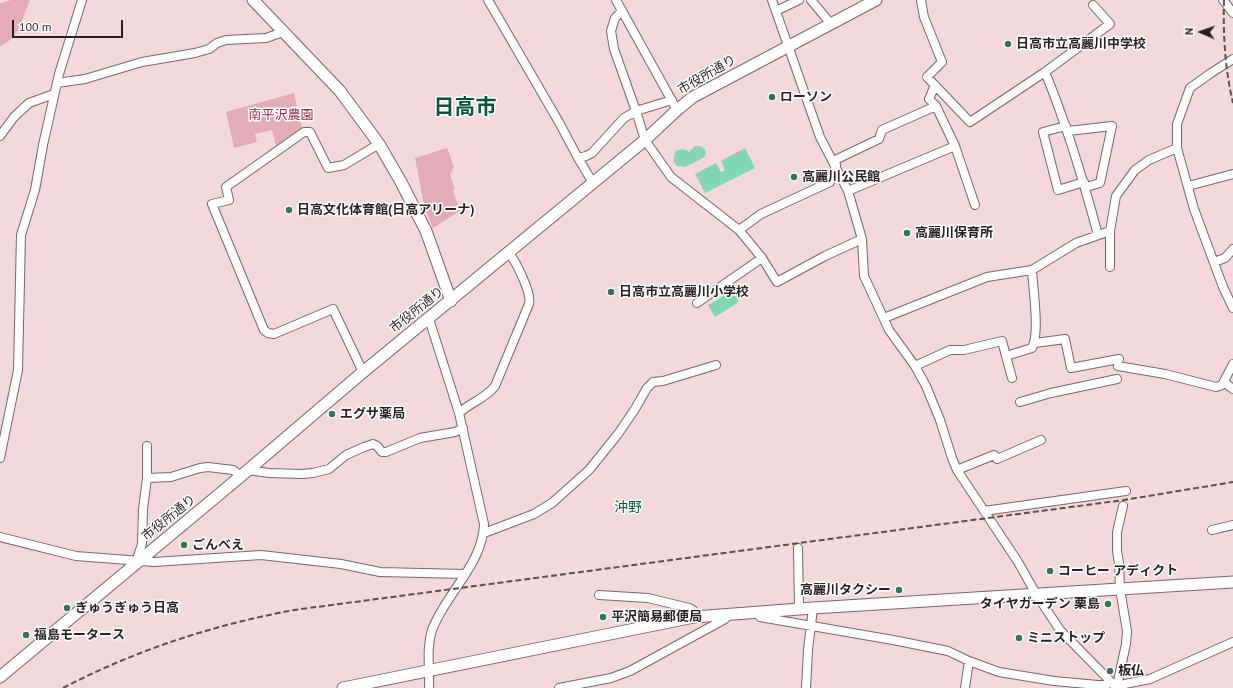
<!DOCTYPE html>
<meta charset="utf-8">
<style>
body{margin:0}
#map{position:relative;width:1233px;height:688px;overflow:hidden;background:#f3d9de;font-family:"PT Sans",sans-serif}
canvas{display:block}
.north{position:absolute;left:1181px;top:12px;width:40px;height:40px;-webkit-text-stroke:3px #fff;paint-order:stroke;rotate:272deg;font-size:11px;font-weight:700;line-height:16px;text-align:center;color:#281f20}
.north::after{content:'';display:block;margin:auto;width:14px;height:18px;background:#281f20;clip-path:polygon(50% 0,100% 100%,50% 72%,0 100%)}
.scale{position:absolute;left:12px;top:20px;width:111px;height:18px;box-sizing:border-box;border:2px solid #281f20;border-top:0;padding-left:5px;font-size:12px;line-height:14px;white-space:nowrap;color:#281f20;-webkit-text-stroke:3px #fff;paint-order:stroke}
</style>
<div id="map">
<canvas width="1233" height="688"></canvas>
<div class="north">N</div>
<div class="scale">100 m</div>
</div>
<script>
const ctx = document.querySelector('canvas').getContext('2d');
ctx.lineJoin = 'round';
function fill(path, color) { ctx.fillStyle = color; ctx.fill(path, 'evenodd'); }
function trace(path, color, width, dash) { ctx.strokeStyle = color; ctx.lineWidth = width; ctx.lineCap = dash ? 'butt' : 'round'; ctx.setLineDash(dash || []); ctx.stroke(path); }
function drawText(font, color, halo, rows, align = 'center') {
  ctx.font = font + ' "PT Sans","Noto Sans JP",sans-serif'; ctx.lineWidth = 3; ctx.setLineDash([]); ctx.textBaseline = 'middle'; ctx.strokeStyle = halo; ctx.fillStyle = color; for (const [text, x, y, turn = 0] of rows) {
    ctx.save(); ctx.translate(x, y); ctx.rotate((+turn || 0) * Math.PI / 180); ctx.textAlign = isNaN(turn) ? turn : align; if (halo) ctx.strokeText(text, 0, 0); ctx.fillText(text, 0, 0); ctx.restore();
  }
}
const green = new Path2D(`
 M 11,0 L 30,0 L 19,28 L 13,38 L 0,47 L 0,3 Z
 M 294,93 L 302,128 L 276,146 L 272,130 L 255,134 L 257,142 L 234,148 L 226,112 Z
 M 447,148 L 454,167 L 450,175 L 455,190 L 453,191 L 460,211 L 433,228 L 424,206 L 415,158 Z`);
const water = new Path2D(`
 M 695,146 L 700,146 C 705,148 707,152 705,157 L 685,167 L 677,166 C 673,162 673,158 675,152 C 679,149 685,148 689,152 Z
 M 745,148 L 755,168 L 705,193 L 695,174 L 716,163 L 721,172 L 725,170 L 721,161 Z
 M 732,291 L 739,302 L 715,317 L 708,305 Z`);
const street = new Path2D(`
 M 488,0 L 560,124 L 578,158 L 593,183
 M 616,0 L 677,110
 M 772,0 L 820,137 L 848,191 L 862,239 L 864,276 L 889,330 L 915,366 L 926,386 L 940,420 L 952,458 L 957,470 L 1018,562 L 1036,594 L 1060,630 L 1115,686 L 1150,679 L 1233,642
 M 811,0 L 831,24
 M 921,0 L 924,17 L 942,62 L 927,77 L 970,122 L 1045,72 L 1110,24 L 1093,5
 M 1223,0 L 1233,13
 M 622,11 L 615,18 L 611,31 L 614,49 L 636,111 L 645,140 L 671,177 L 739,230 L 762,258 L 777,282 L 825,256 L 862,239
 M 776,11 L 799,0
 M 1233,59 L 1211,73 L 1190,88 L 1177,124 L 1177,148 L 1194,209 L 1223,287 L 1233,308
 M 1045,72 C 1067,125 1083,179 1098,235
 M 57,83 L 85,79 L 142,62 L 195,53 L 209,49 L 217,43 L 226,40 L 266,38 L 283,32
 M 935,85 L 929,99 L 936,106 L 955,146 L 975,205
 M 1066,126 L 1043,132 L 1058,190 L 1084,182
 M 1068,131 L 1112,126 L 1100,183 L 1086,187
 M 0,136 L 14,117 L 29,103 L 54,94
 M 578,158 L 586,156 L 592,153 L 624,118 L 636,111 L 672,100
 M 833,161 L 879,139 L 882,130 L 936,106
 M 1188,186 L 1233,174
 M 848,191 L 955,146
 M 739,230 L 761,214 L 830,182 L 836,165
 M 1214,262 L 1225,258 L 1233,249
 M 1110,267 L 1110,231 L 1116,196 L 1135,170 L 1149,160 L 1177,148
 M 697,303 L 762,258
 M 884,318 L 987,277 L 1032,270 L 1076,243 L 1110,231
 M 1035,343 L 1065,339 L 1071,368 L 1119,359
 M 1006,356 L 1012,378
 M 915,366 L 950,350 L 964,350 L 1002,341 L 1006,356 L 1032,348 C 1040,333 1033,289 1032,270
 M 1118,366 L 1165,374 L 1216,387 L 1222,385 L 1233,364
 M 363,372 L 333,309 L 274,334 L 268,333 L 264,330 L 212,204 L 229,200 L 226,187 L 304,132 L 310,132 L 328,168 L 344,165 L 379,144
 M 1224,382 L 1233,389
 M 1020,402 L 1051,393 L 1117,379
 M 459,413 C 471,402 485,399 495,386 L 529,304 C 532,293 516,262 509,253
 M 0,458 L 18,370 L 21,235 L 35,190 L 43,145 L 59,74 L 82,0
 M 248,470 L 269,473 L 302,474 L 313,473 L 329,469 L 346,455 L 364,447 L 373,444 L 377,446 L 382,452 L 386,452 L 420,438 L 455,432 L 463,428
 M 957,470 L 994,455 L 997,459 L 1041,440
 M 147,478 L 171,477 L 200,468 L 208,467 L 233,470 L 241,476
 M 984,511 L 1126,491
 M 1212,530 L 1233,525
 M 484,533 L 534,514 L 552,503 L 589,470 L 618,434 L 635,409 L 647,388 L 653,382 L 663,381 L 716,365
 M 0,537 L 76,556 L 154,562 L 261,555 L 341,564 L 380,572 L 464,574
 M 798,548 L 799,609
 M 139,560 L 138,556 L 142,544 L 143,509 L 147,478 L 147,446
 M 599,595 L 648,598 L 689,608 L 693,610 L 694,617
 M 757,612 L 760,617 L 893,640 L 948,651 L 969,661 L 999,672 L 1054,681 L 1098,685 L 1106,685 L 1111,682
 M 429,688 C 430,669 426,649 432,630 C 446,593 483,564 484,524 L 459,413 L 429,319
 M 559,688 L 611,678 L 630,671 L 725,619 L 727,614
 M 806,688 L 808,650 L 813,608
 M 965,688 L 969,661
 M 1115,688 L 1118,681 L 1126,644 L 1127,631 L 1120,589 L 1119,563 L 1117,551 L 1117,532 L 1123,506`);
const secondary = new Path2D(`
 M 253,0 L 340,91 L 379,144 L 401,182 L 426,231 L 451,301
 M 0,677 L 241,476 L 363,372 L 645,140 L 677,110 L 693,97 L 876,0
 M 343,688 L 694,617 L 813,608 L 1233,582`);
const rail = new Path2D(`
 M 1224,0 C 1223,35 1225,69 1233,103
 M 63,688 C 136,650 213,625 294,610 L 1124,500 L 1233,482`);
const markers = [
 [1008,44,4,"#38715a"],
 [772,97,4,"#38715a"],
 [794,177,4,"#38715a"],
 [289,210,4,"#38715a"],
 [907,233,4,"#38715a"],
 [611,292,4,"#38715a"],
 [332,414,4,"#38715a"],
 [184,545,4,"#38715a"],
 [1050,571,4,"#38715a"],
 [899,590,4,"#38715a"],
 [1108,604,4,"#38715a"],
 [67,608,4,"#38715a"],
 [603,617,4,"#38715a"],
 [26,635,4,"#38715a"],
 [1019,638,4,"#38715a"],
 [1110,671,4,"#38715a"]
];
const poiNames = [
 ["日高市立高麗川中学校",1016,44],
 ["ローソン",780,97],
 ["高麗川公民館",802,177],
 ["日高文化体育館(日高アリーナ)",297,210],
 ["高麗川保育所",915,233],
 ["日高市立高麗川小学校",619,292],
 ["エグサ薬局",340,414],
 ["ごんべえ",192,545],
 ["コーヒー アディクト",1058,571],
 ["高麗川タクシー",891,590,"right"],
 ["タイヤガーデン 栗島",1100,604,"right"],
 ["ぎゅうぎゅう日高",75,608],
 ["平沢簡易郵便局",611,617],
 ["福島モータース",34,635],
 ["ミニストップ",1027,638],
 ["板仏",1118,671]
];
const streetNames = [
 ["市役所通り",707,75,-30],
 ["市役所通り",417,310,-39],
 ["市役所通り",169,518,-39]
];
const parkNames = [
 ["南平沢農園",281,115]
];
const neighbourhoodNames = [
 ["沖野",628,508]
];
const townNames = [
 ["日高市",465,108]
];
fill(green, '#e3abb7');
fill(water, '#81d7b3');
trace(street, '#7a6468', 10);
trace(secondary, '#7a6468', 13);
trace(street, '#fff', 8);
trace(secondary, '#fff', 11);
trace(rail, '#5b4e50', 2, [6, 3]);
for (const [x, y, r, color] of markers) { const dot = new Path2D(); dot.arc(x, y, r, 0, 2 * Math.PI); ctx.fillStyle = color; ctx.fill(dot); trace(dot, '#fff', 1.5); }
drawText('bold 13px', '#281f20', '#fff', poiNames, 'left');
drawText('13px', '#281f20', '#fff', streetNames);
drawText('13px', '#8b2d4a', '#fff', parkNames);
drawText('14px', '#08543c', '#fff', neighbourhoodNames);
drawText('bold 21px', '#08543c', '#fff', townNames);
</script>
